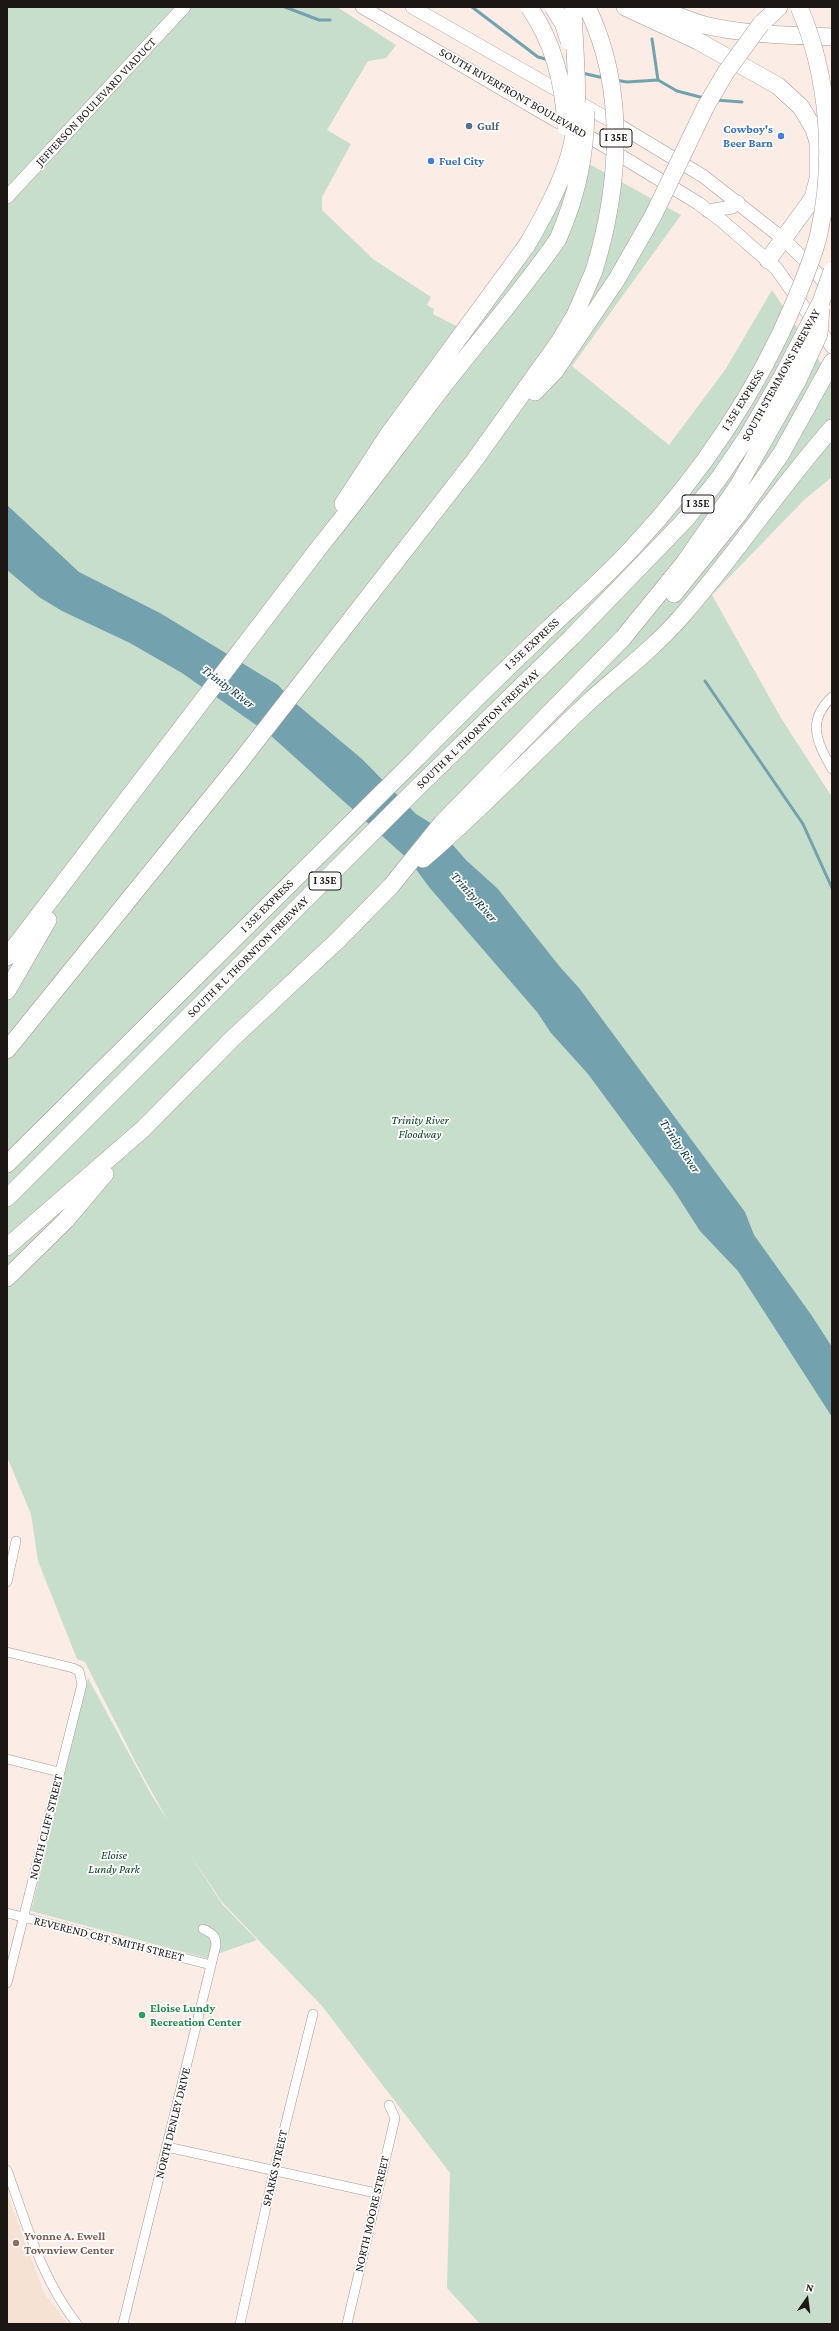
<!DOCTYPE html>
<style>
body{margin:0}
#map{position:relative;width:839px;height:2331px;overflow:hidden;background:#fbece5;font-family:"Crimson Pro",serif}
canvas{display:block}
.frame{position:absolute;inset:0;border:8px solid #1c1714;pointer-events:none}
.north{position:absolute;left:787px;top:2279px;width:40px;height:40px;-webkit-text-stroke:3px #fff;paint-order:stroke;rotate:14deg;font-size:11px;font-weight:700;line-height:16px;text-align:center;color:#1c1714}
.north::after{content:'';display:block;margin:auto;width:14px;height:18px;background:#1c1714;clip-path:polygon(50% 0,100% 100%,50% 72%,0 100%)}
</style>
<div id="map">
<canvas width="839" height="2331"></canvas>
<div class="frame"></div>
<div class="north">N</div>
</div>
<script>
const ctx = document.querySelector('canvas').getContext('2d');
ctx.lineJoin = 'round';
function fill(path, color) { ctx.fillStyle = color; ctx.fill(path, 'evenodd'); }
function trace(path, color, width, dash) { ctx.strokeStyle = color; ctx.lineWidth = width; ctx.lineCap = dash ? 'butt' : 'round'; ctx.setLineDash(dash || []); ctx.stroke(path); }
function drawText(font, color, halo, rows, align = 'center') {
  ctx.font = font + ' "Crimson Pro",serif'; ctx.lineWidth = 3.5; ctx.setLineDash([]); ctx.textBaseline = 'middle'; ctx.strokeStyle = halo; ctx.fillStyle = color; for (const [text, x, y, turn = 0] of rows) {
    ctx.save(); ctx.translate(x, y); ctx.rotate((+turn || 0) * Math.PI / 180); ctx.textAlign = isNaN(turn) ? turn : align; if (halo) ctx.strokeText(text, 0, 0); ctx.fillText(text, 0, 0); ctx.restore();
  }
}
const education = new Path2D(`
 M 7,2193 L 44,2293 L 68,2324 L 7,2324 Z`);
const green = new Path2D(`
 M 7,7 L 337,7 L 396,45 L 386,58 L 368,61 L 327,130 L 351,144 L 322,197 L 322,210 L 373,259 L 431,297 L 427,305 L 434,309 L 433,314 L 460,328 L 535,217 L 564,150 L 681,215 L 572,366 L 669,445 L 725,370 L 772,290 L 832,380 L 832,477 L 804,500 L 712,595 L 781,718 L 832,797 L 832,2324 L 480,2324 L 447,2288 L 450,2173 L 322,2006 L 222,1902 L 186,1848 L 222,1904 L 257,1940 L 206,1958 L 31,1911 L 88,1678 L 152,1796 L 168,1821 L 137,1765 L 85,1662 L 77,1659 L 38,1561 L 31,1514 L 7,1457 Z`);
const water = new Path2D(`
 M 7,505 L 79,572 L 160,613 L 278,685 L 294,702 L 362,759 L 416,814 L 437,827 L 466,860 L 498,889 L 560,967 L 579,988 L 745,1212 L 754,1235 L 812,1316 L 832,1347 L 832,1417 L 738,1271 L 700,1231 L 673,1189 L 588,1074 L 551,1033 L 537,1012 L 429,887 L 410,861 L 269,734 L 182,673 L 130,643 L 62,611 L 39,597 L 7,570 Z`);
const stream = new Path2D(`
 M 285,7 L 319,20 L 330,20
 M 472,7 L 538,57 L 549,60
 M 582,73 L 604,78
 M 615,80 L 627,82 L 658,80 L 652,39
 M 658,80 L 677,91 L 704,98
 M 715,100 L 742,102
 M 705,681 L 803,824 L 832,888`);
const minor = new Path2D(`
 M 832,697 C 806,721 817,742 832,769
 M 7,1582 L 16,1541
 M 7,1652 L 73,1668 L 79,1671 L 82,1684 L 7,1983
 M 7,1759 L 59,1772
 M 7,1913 L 211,1965
 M 167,2147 L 376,2193
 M 7,2170 C 27,2225 41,2278 77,2324
 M 123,2324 L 216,1945 C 216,1936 212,1933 203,1929
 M 240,2324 L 274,2171 L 313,2014
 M 347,2324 L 395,2118 L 389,2105`);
const secondary = new Path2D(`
 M 362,7 L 555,120 L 593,139 L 698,203 L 722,221 L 776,268 L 832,347
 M 412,7 L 620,126 L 703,176 L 782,238 L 809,264 L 832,292
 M 7,197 L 184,7
 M 708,211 L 732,207 L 738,202`);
const motorway = new Path2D(`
 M 625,7 L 698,41 L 778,86 L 801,107 L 814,129 L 818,142 L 818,179 L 813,198 L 768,260
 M 655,7 C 671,13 687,20 704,25 C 746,35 789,35 832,37
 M 761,24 L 779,7
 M 535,392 L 555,371 L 617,279
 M 343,504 L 390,432 L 527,245
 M 674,594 L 737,516 L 781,454 L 832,362
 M 423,859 C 482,809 535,752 592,699 C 622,672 654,648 681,617 C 734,557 778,489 832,428
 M 7,957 L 321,545 C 363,494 401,441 441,389 C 480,339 522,291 558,239
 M 7,991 L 48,920
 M 7,1050 L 236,767 L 474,461 L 559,342 L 575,315 L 594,271
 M 7,1164 L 419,756
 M 7,1198 L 417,788 L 572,637 L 685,520 L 717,481 L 747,437 L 783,375
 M 7,1247 L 143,1129 L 233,1038 L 338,940 L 391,886 L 442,823 L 623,638 L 684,563 L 738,486 L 798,380
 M 7,1278 L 66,1220 L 105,1174`);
const motorwayBridge = new Path2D(`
 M 529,7 C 553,41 564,85 566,127
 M 553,7 L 563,23 L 569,41
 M 587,7 C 627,89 620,186 594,271
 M 558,239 C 577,195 585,158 586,111
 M 527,245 C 544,216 565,178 572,145 C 581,101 574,52 573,7
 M 617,279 L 653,216 L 706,106 L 726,72 L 761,24
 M 783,375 L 821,302 L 832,271
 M 798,380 L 819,334 L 821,308
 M 419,756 C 461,713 504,671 548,629 C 577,602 608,575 635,545 C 701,474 758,390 795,301 C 804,279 814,256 819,233 C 835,160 829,76 799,7`);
const markers = [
 [469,126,4,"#5c6f8a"],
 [781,136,4,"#3f7fe0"],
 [431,161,4,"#3f7fe0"],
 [142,2015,4,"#2e9e5b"],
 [16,2243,4,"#8d6e63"]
];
const shields = [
 [616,138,32],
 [698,504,32],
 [325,881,32]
];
const shieldNames = [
 ["I 35E",616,138],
 ["I 35E",698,504],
 ["I 35E",325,881]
];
const streetNames = [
 ["SOUTH RIVERFRONT BOULEVARD",513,93,30],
 ["JEFFERSON BOULEVARD VIADUCT",96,102,-47],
 ["SOUTH STEMMONS FREEWAY",781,375,-61],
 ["I 35E EXPRESS",743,400,-58],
 ["I 35E EXPRESS",532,644,-43],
 ["SOUTH R L THORNTON FREEWAY",478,729,-44],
 ["I 35E EXPRESS",267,906,-45],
 ["SOUTH R L THORNTON FREEWAY",248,957,-45],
 ["NORTH CLIFF STREET",46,1827,-76],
 ["REVEREND CBT SMITH STREET",109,1939,14],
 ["NORTH DENLEY DRIVE",173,2123,-76],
 ["SPARKS STREET",275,2168,-77],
 ["NORTH MOORE STREET",372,2214,-77]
];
const serviceNames = [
 ["Gulf",477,126]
];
const shopNames = [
 ["Cowboy's",773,129],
 ["Beer Barn",773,143],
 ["Fuel City",439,161,"left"]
];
const parkNames = [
 ["Trinity River",420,1120],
 ["Floodway",420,1134],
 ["Eloise",114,1855],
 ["Lundy Park",114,1869]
];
const leisureNames = [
 ["Eloise Lundy",150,2008],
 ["Recreation Center",150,2022]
];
const educationNames = [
 ["Yvonne A. Ewell",24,2236],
 ["Townview Center",24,2250]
];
const waterNames = [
 ["Trinity River",228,687,37],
 ["Trinity River",474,897,48],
 ["Trinity River",680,1146,56]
];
fill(education, '#f5e2d2');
fill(green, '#c7decc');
fill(water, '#74a1ae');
trace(stream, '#74a1ae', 3);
trace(minor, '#a69992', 10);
trace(secondary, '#a69992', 14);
trace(motorway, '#a69992', 18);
trace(minor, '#fff', 9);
trace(secondary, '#fff', 13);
trace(motorway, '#fff', 17);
trace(motorwayBridge, '#a69992', 18, []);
trace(motorwayBridge, '#fff', 17);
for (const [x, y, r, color] of markers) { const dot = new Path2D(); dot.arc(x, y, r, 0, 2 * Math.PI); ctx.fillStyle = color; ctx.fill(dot); trace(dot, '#fff', 1.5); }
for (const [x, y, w] of shields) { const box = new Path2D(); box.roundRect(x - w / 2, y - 9, w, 18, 3); ctx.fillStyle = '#fff'; ctx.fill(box); trace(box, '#1c1714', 1); }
drawText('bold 11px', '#1c1714', null, shieldNames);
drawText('12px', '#1c1714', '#fff', streetNames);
drawText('bold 12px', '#4e5e75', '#fff', serviceNames, 'left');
drawText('bold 12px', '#366cbe', '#fff', shopNames, 'right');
drawText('italic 12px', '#003d1b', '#fff', parkNames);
drawText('bold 12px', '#27864d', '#fff', leisureNames, 'left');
drawText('bold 12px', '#785e54', '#fff', educationNames, 'left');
drawText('italic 13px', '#06343e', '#fff', waterNames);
</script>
